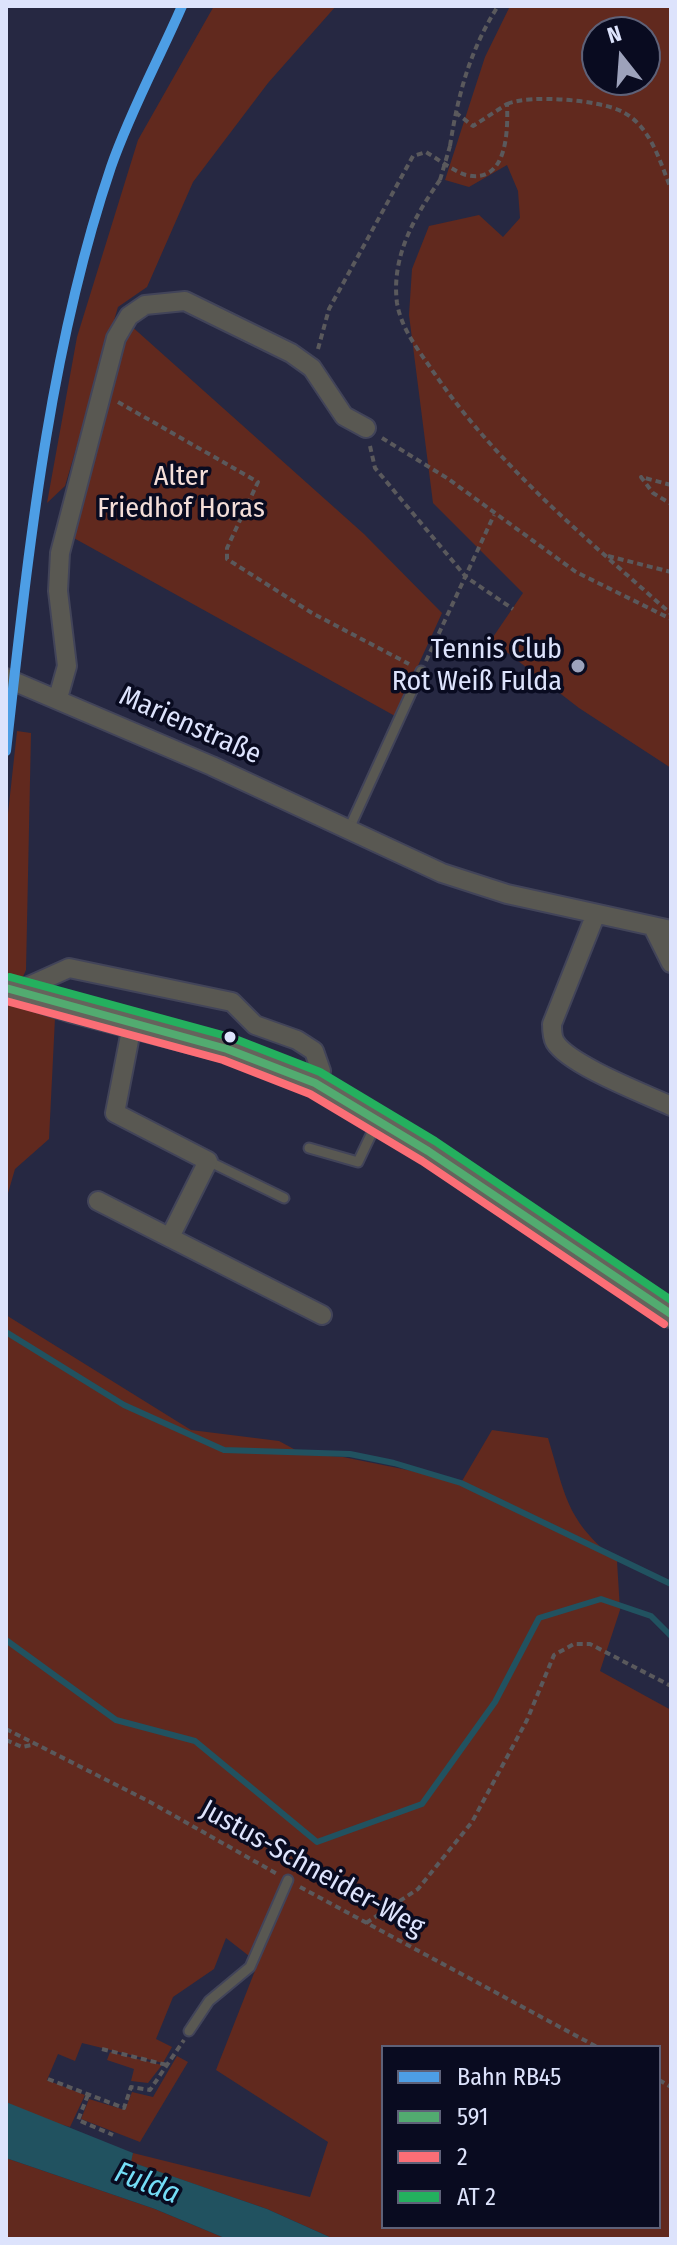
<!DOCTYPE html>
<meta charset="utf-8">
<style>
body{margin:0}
#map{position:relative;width:677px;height:2245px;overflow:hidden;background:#262842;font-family:"Fira Sans Condensed",sans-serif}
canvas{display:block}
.frame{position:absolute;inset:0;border:8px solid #dde3fc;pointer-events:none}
.legend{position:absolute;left:381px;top:2045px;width:280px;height:184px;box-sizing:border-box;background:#090b20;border:2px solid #5e6178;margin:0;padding:10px 14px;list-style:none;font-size:24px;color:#dde3fc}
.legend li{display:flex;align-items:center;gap:16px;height:40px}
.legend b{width:40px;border:2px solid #5e6178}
.north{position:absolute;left:581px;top:16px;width:80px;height:80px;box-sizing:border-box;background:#090b20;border:2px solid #5e6178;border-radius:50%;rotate:343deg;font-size:22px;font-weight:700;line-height:32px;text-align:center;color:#dde3fc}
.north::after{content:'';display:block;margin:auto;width:28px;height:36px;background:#9da2bb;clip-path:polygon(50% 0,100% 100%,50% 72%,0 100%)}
</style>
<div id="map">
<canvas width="677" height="2245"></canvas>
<div class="frame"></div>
<ul class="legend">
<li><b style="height:10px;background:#4d9ee5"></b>Bahn RB45</li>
<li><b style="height:10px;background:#52ab70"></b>591</li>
<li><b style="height:10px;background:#fb6e76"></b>2</li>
<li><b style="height:10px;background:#24b05e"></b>AT 2</li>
</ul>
<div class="north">N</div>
</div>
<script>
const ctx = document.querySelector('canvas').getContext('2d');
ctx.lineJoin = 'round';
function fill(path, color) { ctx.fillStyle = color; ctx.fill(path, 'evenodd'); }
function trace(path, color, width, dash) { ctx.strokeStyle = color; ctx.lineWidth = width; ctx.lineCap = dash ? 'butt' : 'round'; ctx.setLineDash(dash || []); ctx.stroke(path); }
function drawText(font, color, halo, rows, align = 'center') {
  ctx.font = font + ' "Fira Sans Condensed",sans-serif'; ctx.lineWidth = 7; ctx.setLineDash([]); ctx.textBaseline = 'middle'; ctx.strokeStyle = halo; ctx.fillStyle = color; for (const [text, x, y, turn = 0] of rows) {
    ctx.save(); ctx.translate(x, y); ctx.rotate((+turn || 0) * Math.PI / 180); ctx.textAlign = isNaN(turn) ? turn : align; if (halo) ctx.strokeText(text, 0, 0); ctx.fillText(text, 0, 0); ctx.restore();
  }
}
const green = new Path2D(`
 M 214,6 L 336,6 L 268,83 L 193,182 L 147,287 L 118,307 L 65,486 L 47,503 L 77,337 L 138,140 Z
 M 510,6 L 671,6 L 671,768 L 579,708 L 491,640 L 523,593 L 433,503 L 409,315 L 412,269 L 429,226 L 479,215 L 503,237 L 520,218 L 518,191 L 507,165 L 469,187 L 445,180 L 485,57 ZM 597,32 L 645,32 L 645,80 L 597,80 Z
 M 129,324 L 364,534 L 442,613 L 395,716 L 72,537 Z
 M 17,731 L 31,733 L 26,970 L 21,981 L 6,975 L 6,832 Z
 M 6,1003 L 55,1018 L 49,1139 L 15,1169 L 6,1200 Z
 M 6,1315 L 191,1430 L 279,1441 L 303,1454 L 343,1457 L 462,1481 L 492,1430 L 548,1438 C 566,1497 566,1520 617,1561 L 620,1610 L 600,1671 L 671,1710 L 671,2239 L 334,2239 L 267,2209 L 130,2162 L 133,2153 L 310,2197 L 328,2142 L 216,2070 L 258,1963 L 226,1938 L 214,1969 L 173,1997 L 156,2039 L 172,2047 L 163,2063 L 82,2043 L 75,2061 L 58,2054 L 47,2080 L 85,2095 L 70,2127 L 38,2118 L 6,2102 ZM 383,2047 L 659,2047 L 659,2227 L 383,2227 Z
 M 110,2052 L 162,2065 L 148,2083 L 131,2081 L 134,2069 L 107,2060 Z
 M 177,2056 L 188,2062 L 140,2142 L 81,2119 L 89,2099 L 125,2110 L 132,2092 L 153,2097 Z
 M 6,2158 L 155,2209 L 227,2239 L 6,2239 Z`);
const water = new Path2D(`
 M 6,2102 L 133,2153 L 131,2162 L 267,2209 L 334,2239 L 227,2239 L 155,2209 L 6,2158 Z`);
const stream = new Path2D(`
 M 6,1332 L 124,1405 L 224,1450 L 350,1454 L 394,1463 L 461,1483 L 671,1584
 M 6,1640 L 116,1720 L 195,1741 L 317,1842 L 422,1804 L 495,1702 L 539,1618 L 601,1599 L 651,1616 L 671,1636`);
const path = new Path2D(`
 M 507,104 C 530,94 601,100 623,112 C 651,127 660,162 671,189
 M 450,146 C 458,94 470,50 498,6
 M 440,180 C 415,216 391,256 397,303 C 401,327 416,347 430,367 C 496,465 584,536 671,614
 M 318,349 L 329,309 L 413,156 L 426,152 C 438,159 453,171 466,175 C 508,185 508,129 507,104 L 473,126 L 455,112
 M 118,402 L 258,482 L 227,548 L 227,559 L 312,613 L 409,664
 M 382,438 L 447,478 L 576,572 L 671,619
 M 370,446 L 375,468 L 466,577 L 513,609
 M 671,485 L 641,477 L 653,493 L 671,504
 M 608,556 L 671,572
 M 426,661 L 494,515
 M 6,1729 L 150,1802 L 279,1875
 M 6,1740 L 22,1747 L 32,1745
 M 300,1887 L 597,2047
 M 366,1923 L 418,1889 L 472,1822 L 527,1720 L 554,1655 L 574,1644 L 590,1644 L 671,1686
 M 102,2049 L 167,2065
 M 48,2079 L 124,2108 L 131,2087 L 150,2090 L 184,2040
 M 659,2080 L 671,2087
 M 88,2095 L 78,2120 L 113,2135`);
const lane = new Path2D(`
 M 348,831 L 421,671
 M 309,1148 L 358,1162 L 377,1122
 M 208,1161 L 284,1198
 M 189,2031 L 209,2001 L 250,1967 L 288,1880`);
const street = new Path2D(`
 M 6,678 L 212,766 L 442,873 L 507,894 L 671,930
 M 58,698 L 67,666 L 58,591 L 60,553 L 116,338 L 129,316 L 145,305 L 185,301 L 291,353 L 312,368 L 344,416 L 366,428
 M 595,916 L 552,1024 C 552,1030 552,1037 555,1042 C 569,1065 645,1094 671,1106
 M 654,929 L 671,963
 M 18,991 L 69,968 L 232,1002 L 255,1025 L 297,1040 L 314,1051 L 321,1071 L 315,1083
 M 132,1025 L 115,1113 L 208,1161 L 170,1237
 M 98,1201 L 322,1315`);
const secondary = new Path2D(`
 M 6,988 L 72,1009 L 227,1049 L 315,1083 L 428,1151 L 671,1314`);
const pathBridge = new Path2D(`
 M 440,180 L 450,146`);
const bus1 = new Path2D(`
 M 6,988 L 227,1049 L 315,1083 L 428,1151 L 671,1314`);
const bus2 = new Path2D(`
 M 6,1001 L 223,1060 L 310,1094 L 422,1161 L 664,1324`);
const bus3 = new Path2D(`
 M 10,977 L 230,1037 L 320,1072 L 435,1141 L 671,1300`);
const rail1 = new Path2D(`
 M 6,751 C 28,557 48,353 111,167 C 130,112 159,59 182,6`);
const markers = [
 [578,666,8,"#9da2bb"],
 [230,1037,7,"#dde3fc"]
];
const parkNames = [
 ["Alter",181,477],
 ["Friedhof Horas",181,509]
];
const poiNames = [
 ["Tennis Club",562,650],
 ["Rot Weiß Fulda",562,682]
];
const streetNames = [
 ["Marienstraße",190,726,24],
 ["Justus-Schneider-Weg",312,1869,29]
];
const waterNames = [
 ["Fulda",147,2184,21]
];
fill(green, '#61291e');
fill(water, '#215260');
trace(stream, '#215260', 6);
trace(lane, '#424459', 13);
trace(street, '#424459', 22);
trace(secondary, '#424459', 30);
trace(path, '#5a595c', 4, [6, 4]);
trace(lane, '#595852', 9);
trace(street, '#595852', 18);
trace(secondary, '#65635c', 26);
trace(pathBridge, '#5a595c', 4, [6, 4]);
trace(bus1, '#52ab70', 8);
trace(bus2, '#fb6e76', 8);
trace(bus3, '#24b05e', 8);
trace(rail1, '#4d9ee5', 10);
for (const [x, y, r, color] of markers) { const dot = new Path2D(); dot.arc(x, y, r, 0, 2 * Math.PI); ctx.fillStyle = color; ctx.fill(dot); trace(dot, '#090b20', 3); }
drawText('28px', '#f4ded8', '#090b20', parkNames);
drawText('28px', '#dde3fc', '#090b20', poiNames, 'right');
drawText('28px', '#dde3fc', '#090b20', streetNames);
drawText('italic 30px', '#74ddf7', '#090b20', waterNames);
</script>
